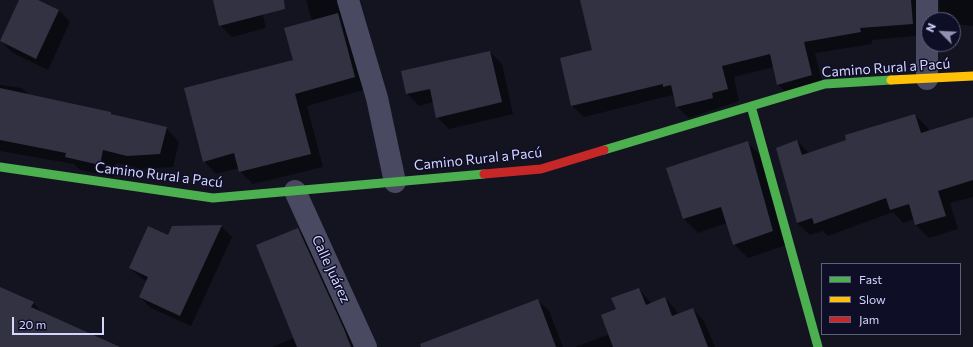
<!DOCTYPE html>
<meta charset="utf-8">
<style>
body{margin:0}
#map{position:relative;width:973px;height:347px;overflow:hidden;background:#141421;font-family:Commissioner,sans-serif}
canvas{display:block}
.legend{position:absolute;left:821px;top:263px;width:140px;height:72px;box-sizing:border-box;background:#0f0e27;border:1px solid #5e5e7d;margin:0;padding:5px 7px;list-style:none;font-size:12px;color:#d4d6ff}
.legend li{display:flex;align-items:center;gap:8px;height:20px}
.legend b{width:20px;border:1px solid #5e5e7d}
.north{position:absolute;left:921px;top:12px;width:40px;height:40px;box-sizing:border-box;background:#0f0e27;border:1px solid #5e5e7d;border-radius:50%;rotate:294deg;font-size:11px;font-weight:700;line-height:16px;text-align:center;color:#d4d6ff}
.north::after{content:'';display:block;margin:auto;width:14px;height:18px;background:#9192b1;clip-path:polygon(50% 0,100% 100%,50% 72%,0 100%)}
.scale{position:absolute;left:12px;top:317px;width:92px;height:18px;box-sizing:border-box;border:2px solid #d4d6ff;border-top:0;padding-left:5px;font-size:12px;line-height:14px;white-space:nowrap;color:#d4d6ff;-webkit-text-stroke:3px #0f0e27;paint-order:stroke}
</style>
<div id="map">
<canvas width="973" height="347"></canvas>
<ul class="legend">
<li><b style="height:5px;background:#4caf50"></b>Fast</li>
<li><b style="height:5px;background:#ffc107"></b>Slow</li>
<li><b style="height:5px;background:#c62828"></b>Jam</li>
</ul>
<div class="north">N</div>
<div class="scale">20 m</div>
</div>
<script>
const ctx = document.querySelector('canvas').getContext('2d');
ctx.lineJoin = 'round';
function fill(path, color) { ctx.fillStyle = color; ctx.fill(path, 'evenodd'); }
function trace(path, color, width, dash) { ctx.strokeStyle = color; ctx.lineWidth = width; ctx.lineCap = dash ? 'butt' : 'round'; ctx.setLineDash(dash || []); ctx.stroke(path); }
function drawText(font, color, halo, rows, align = 'center') {
  ctx.font = font + ' Commissioner,sans-serif'; ctx.lineWidth = 3; ctx.setLineDash([]); ctx.textBaseline = 'middle'; ctx.strokeStyle = halo; ctx.fillStyle = color; for (const [text, x, y, turn = 0] of rows) {
    ctx.save(); ctx.translate(x, y); ctx.rotate((+turn || 0) * Math.PI / 180); ctx.textAlign = isNaN(turn) ? turn : align; if (halo) ctx.strokeText(text, 0, 0); ctx.fillText(text, 0, 0); ctx.restore();
  }
}
const shadow = new Path2D(`
 M 20,0 L 36,0 L 59,10 L 70,22 L 48,70 L 13,53 L 1,41 Z
 M 214,0 L 259,0 L 266,28 L 232,37 L 220,25 Z
 M 306,0 L 345,0 L 367,89 L 307,106 L 323,167 L 253,184 L 240,171 L 239,168 L 216,174 L 204,161 L 294,61 L 312,21 Z
 M 581,0 L 935,0 L 924,35 L 872,40 L 872,44 L 815,53 L 823,86 L 790,96 L 778,85 L 774,67 L 734,77 L 739,101 L 689,118 L 677,107 L 673,95 L 584,117 L 572,106 L 593,51 Z
 M 939,0 L 973,0 L 973,26 L 953,24 L 953,20 L 949,20 L 940,12 Z
 M 490,52 L 502,64 L 513,114 L 449,129 L 437,117 L 434,102 L 419,106 L 407,94 Z
 M 0,85 L 22,88 L 29,95 L 111,113 L 114,116 L 166,128 L 179,142 L 173,167 L 141,169 L 116,163 L 113,177 L 80,170 L 74,164 L 0,151 Z
 M 915,115 L 928,128 L 929,131 L 973,117 L 973,197 L 950,203 L 958,229 L 929,238 L 916,225 L 915,219 L 903,223 L 893,212 L 828,236 L 823,231 L 810,235 L 797,223 L 797,141 L 810,154 Z
 M 747,142 L 761,156 L 786,245 L 748,258 L 734,244 L 727,223 L 698,233 L 684,219 L 668,168 Z
 M 221,226 L 232,237 L 191,326 L 151,308 L 140,297 L 147,281 L 141,278 L 130,268 Z
 M 298,229 L 312,243 L 358,347 L 272,347 L 294,338 Z
 M 0,288 L 33,303 L 44,314 L 115,347 L 0,347 Z
 M 639,289 L 652,304 L 665,298 L 676,310 L 678,315 L 693,309 L 704,321 L 715,347 L 575,347 L 610,334 L 617,310 Z
 M 538,300 L 549,311 L 563,347 L 465,347 Z`);
const building = new Path2D(`
 M 19,0 L 38,0 L 59,10 L 36,59 L 0,41 Z
 M 213,0 L 284,0 L 285,9 L 219,26 Z
 M 580,0 L 911,0 L 913,24 L 860,28 L 861,32 L 804,42 L 812,75 L 777,85 L 770,54 L 722,66 L 728,89 L 712,93 L 713,98 L 676,107 L 671,85 L 663,87 L 663,84 L 571,106 L 560,58 L 592,50 Z
 M 338,13 L 355,77 L 295,94 L 311,154 L 239,172 L 234,153 L 203,162 L 184,88 L 293,60 L 284,28 Z
 M 490,51 L 502,102 L 436,118 L 430,89 L 406,94 L 401,71 Z
 M 0,88 L 111,112 L 111,114 L 167,127 L 160,154 L 127,156 L 103,150 L 100,165 L 65,157 L 66,153 L 0,140 Z
 M 915,114 L 921,133 L 973,117 L 973,180 L 938,191 L 946,216 L 915,225 L 909,204 L 890,210 L 886,198 L 814,224 L 812,218 L 797,223 L 776,148 L 797,140 L 802,155 L 846,140 L 845,135 Z
 M 748,141 L 773,231 L 733,245 L 721,207 L 683,219 L 666,168 Z
 M 222,225 L 180,316 L 139,297 L 148,277 L 129,268 L 148,226 L 168,235 L 172,226 Z
 M 298,228 L 344,329 L 351,347 L 297,347 L 256,245 Z
 M 0,287 L 34,302 L 31,307 L 120,347 L 0,347 Z
 M 639,288 L 646,305 L 665,297 L 672,316 L 693,308 L 708,347 L 613,347 L 601,315 L 616,309 L 611,298 Z
 M 538,299 L 556,347 L 421,347 L 420,344 Z`);
const street = new Path2D(`
 M 348,0 L 377,98 L 395,182
 M 927,0 L 927,79
 M 295,191 L 366,347`);
const fast = new Path2D(`
 M 751,106 L 818,347
 M 604,150 L 825,84 L 891,80
 M 0,167 L 213,198 L 484,174`);
const slow = new Path2D(`
 M 891,80 L 973,76`);
const jam = new Path2D(`
 M 484,174 L 541,169 L 604,150`);
const streetNames = [
 ["Camino Rural a Pacú",886,68,-4],
 ["Camino Rural a Pacú",478,159,-6],
 ["Camino Rural a Pacú",159,175,7],
 ["Calle Juárez",331,269,65]
];
fill(shadow, '#0007');
fill(building, '#323243');
trace(street, '#494a62', 22);
trace(fast, '#4caf50', 9);
trace(slow, '#ffc107', 9);
trace(jam, '#c62828', 9);
drawText('14px', '#d4d6ff', '#0f0e27', streetNames);
</script>
